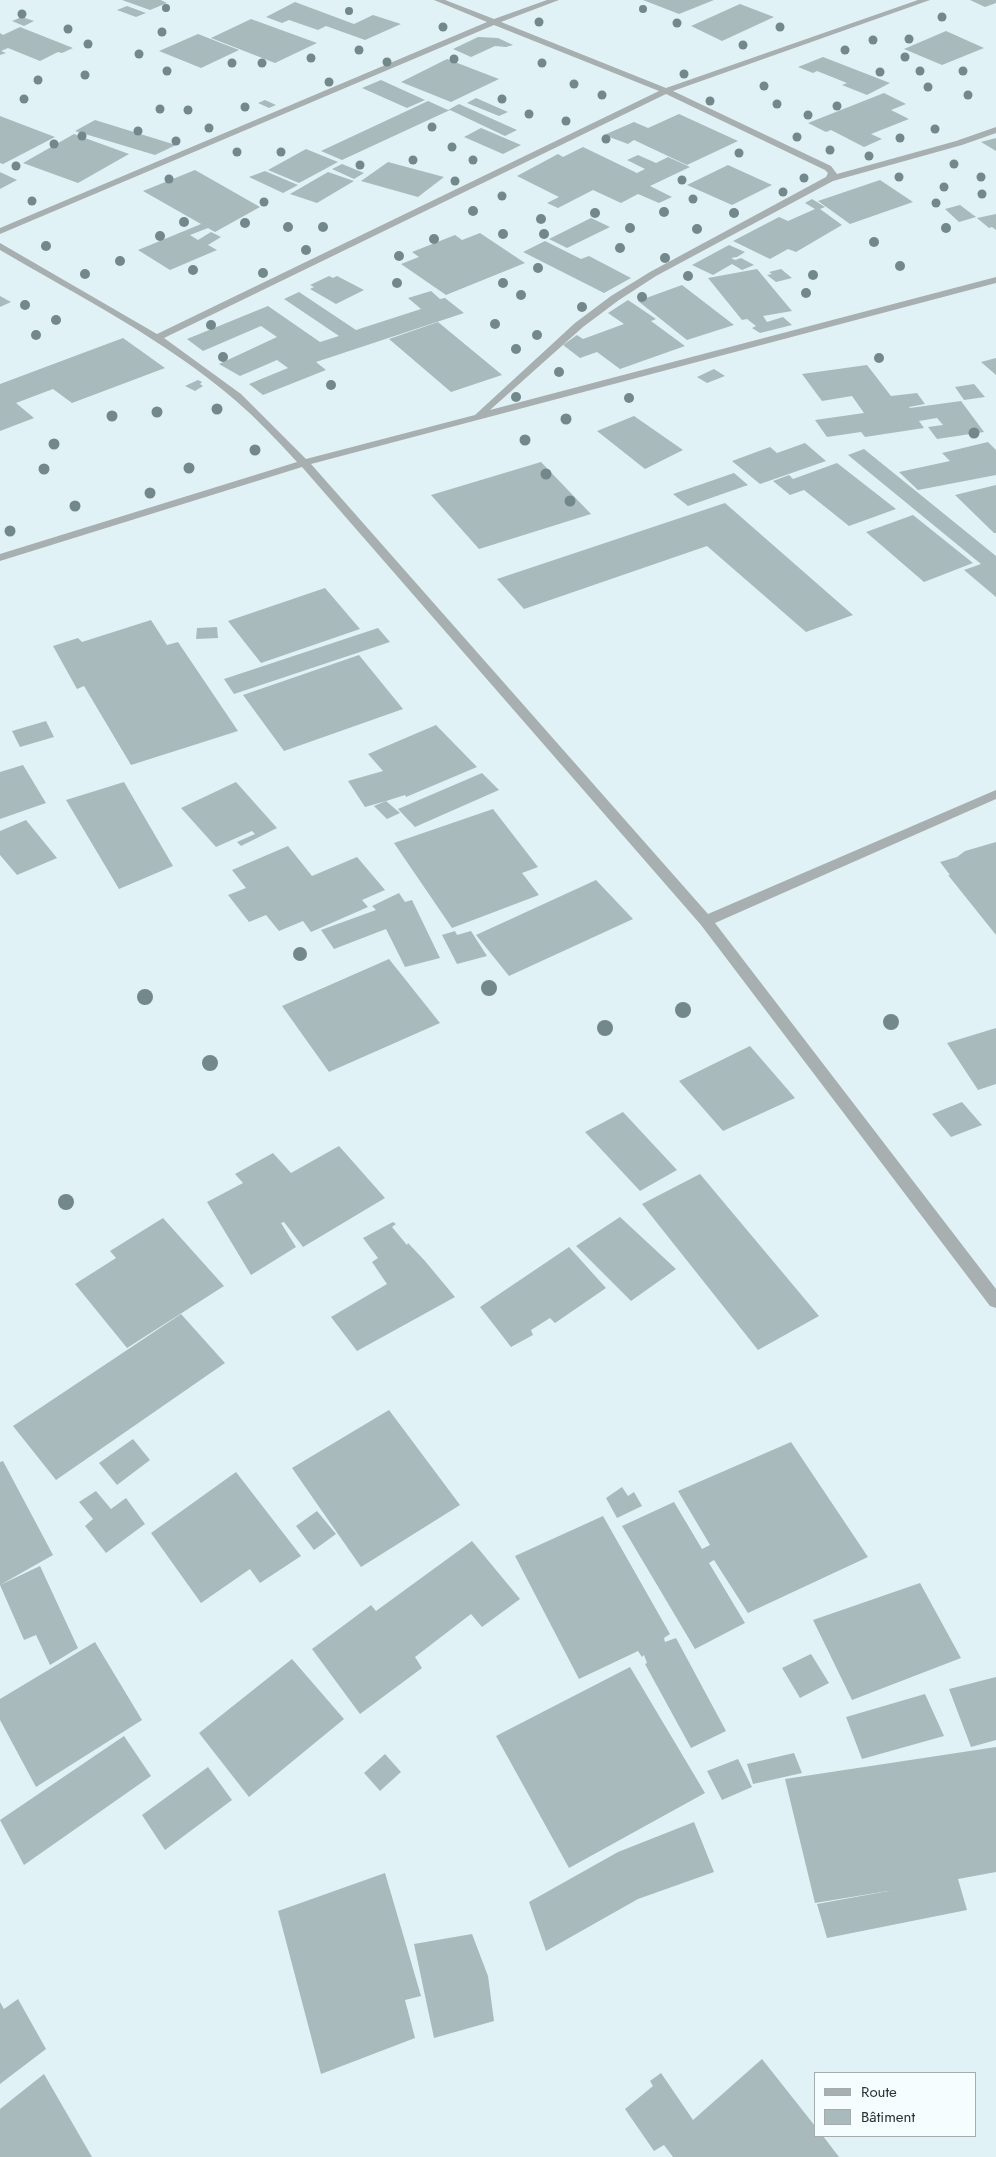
<!DOCTYPE html>
<meta charset="utf-8">
<style>
body{margin:0}
#map{position:relative;width:996px;height:2157px;overflow:hidden;background:#e0f2f5;font-family:Jost,sans-serif}
canvas{display:block}
.legend{position:absolute;left:814px;top:2072px;width:162px;height:65px;box-sizing:border-box;background:#f6fdfe;border:1px solid #a5acad;margin:0;padding:6px 9px;list-style:none;font-size:15px;color:#2b3233}
.legend li{display:flex;align-items:center;gap:10px;height:25px}
.legend b{width:25px;border:1px solid #a5acad}
</style>
<div id="map">
<canvas width="996" height="2157"></canvas>
<ul class="legend">
<li><b style="height:6px;background:#a7afb0"></b>Route</li>
<li><b style="height:14px;background:#a9babd"></b>Bâtiment</li>
</ul>
</div>
<script>
const ctx = document.querySelector('canvas').getContext('2d');
ctx.lineJoin = 'round';
function fill(path, color) { ctx.fillStyle = color; ctx.fill(path, 'evenodd'); }
const building = new Path2D(`
 M 122,0 L 161,0 L 167,3 L 150,10 Z
 M 643,0 L 714,0 L 679,14 Z
 M 970,0 L 996,0 L 996,3 L 985,7 Z
 M 295,2 L 354,24 L 373,15 L 401,24 L 365,40 L 326,26 L 318,30 L 289,20 L 282,23 L 266,17 Z
 M 740,4 L 774,17 L 722,41 L 691,26 Z
 M 127,6 L 146,13 L 136,17 L 117,10 Z
 M 22,17 L 34,21 L 24,26 L 12,21 Z
 M 251,19 L 317,43 L 275,63 L 211,38 Z
 M 20,27 L 73,48 L 62,53 L 58,52 L 40,61 L 8,48 L 1,51 L 6,53 L 0,55 L 0,33 L 3,35 Z
 M 946,31 L 984,48 L 942,65 L 904,49 Z
 M 198,34 L 239,50 L 201,68 L 159,51 Z
 M 478,37 L 498,38 L 513,45 L 506,47 L 495,46 L 471,57 L 453,49 Z
 M 823,57 L 890,83 L 867,95 L 842,85 L 847,83 L 817,71 L 813,73 L 798,67 Z
 M 447,59 L 499,79 L 451,102 L 401,82 Z
 M 381,80 L 425,100 L 407,108 L 362,88 Z
 M 884,93 L 906,104 L 891,110 L 909,119 L 871,134 L 882,139 L 864,147 L 831,130 L 826,132 L 808,123 Z
 M 476,98 L 508,112 L 499,116 L 467,103 Z
 M 265,100 L 276,105 L 269,108 L 258,103 Z
 M 428,101 L 448,110 L 459,104 L 517,130 L 505,136 L 450,110 L 342,160 L 321,151 Z
 M 679,114 L 738,141 L 687,165 L 634,140 L 628,144 L 604,135 L 634,122 L 648,128 Z
 M 0,116 L 55,137 L 3,164 L 0,163 Z
 M 95,120 L 176,145 L 155,155 L 75,131 Z
 M 481,128 L 521,145 L 503,154 L 464,137 Z
 M 74,134 L 129,154 L 78,183 L 23,163 Z
 M 996,138 L 996,151 L 981,142 Z
 M 583,147 L 637,173 L 645,169 L 627,160 L 638,155 L 656,163 L 668,157 L 690,167 L 650,186 L 672,197 L 659,203 L 638,194 L 621,203 L 593,190 L 558,208 L 547,203 L 559,197 L 517,176 L 558,154 L 563,157 Z
 M 306,149 L 338,162 L 299,183 L 268,170 Z
 M 388,162 L 444,177 L 418,197 L 361,181 Z
 M 342,164 L 364,173 L 354,179 L 332,169 Z
 M 728,165 L 772,185 L 732,205 L 687,185 Z
 M 195,170 L 260,207 L 215,232 L 208,228 L 190,235 L 198,240 L 211,232 L 221,237 L 208,245 L 217,250 L 170,270 L 138,250 L 201,224 L 143,191 Z
 M 265,171 L 298,185 L 283,193 L 249,177 Z
 M 0,172 L 17,180 L 0,189 Z
 M 328,172 L 354,181 L 317,203 L 290,194 Z
 M 880,180 L 913,202 L 850,224 L 818,201 Z
 M 812,199 L 825,207 L 820,209 L 842,225 L 796,252 L 788,249 L 770,259 L 733,241 L 779,217 L 788,221 L 815,209 L 805,203 Z
 M 960,205 L 976,217 L 959,222 L 945,209 Z
 M 996,214 L 996,230 L 992,227 L 989,228 L 977,218 Z
 M 591,218 L 610,227 L 567,248 L 549,239 Z
 M 480,233 L 525,263 L 446,295 L 401,264 L 419,257 L 412,252 L 455,235 L 462,240 Z
 M 545,241 L 581,259 L 589,256 L 631,278 L 604,293 L 523,252 Z
 M 729,245 L 745,252 L 737,257 L 731,258 L 735,260 L 741,258 L 754,265 L 742,270 L 732,264 L 713,275 L 692,265 Z
 M 757,269 L 792,311 L 763,316 L 767,322 L 783,317 L 792,325 L 760,333 L 752,328 L 756,326 L 747,319 L 742,320 L 708,278 Z
 M 781,269 L 792,278 L 776,282 L 767,275 L 772,274 L 769,272 Z
 M 329,276 L 333,278 L 337,276 L 364,290 L 336,304 L 310,289 L 314,287 L 310,285 Z
 M 682,285 L 734,325 L 687,340 L 638,301 Z
 M 431,291 L 440,299 L 445,298 L 464,313 L 316,362 L 326,370 L 263,395 L 249,384 L 288,368 L 277,360 L 240,376 L 219,364 L 277,337 L 261,326 L 203,351 L 187,339 L 268,306 L 320,342 L 339,336 L 284,299 L 299,292 L 356,330 L 421,309 L 408,298 Z
 M 0,296 L 11,302 L 0,307 Z
 M 628,300 L 656,319 L 651,321 L 685,346 L 620,369 L 597,352 L 580,358 L 563,345 L 577,335 L 583,339 L 624,324 L 608,313 Z
 M 438,322 L 501,374 L 502,375 L 451,392 L 389,339 Z
 M 123,338 L 165,368 L 72,403 L 53,389 L 16,403 L 34,418 L 0,431 L 0,384 Z
 M 996,358 L 996,375 L 981,362 Z
 M 867,365 L 891,396 L 917,393 L 925,404 L 909,407 L 910,408 L 961,401 L 984,432 L 937,439 L 928,427 L 943,425 L 937,418 L 919,421 L 924,428 L 865,437 L 861,432 L 827,437 L 815,420 L 864,413 L 852,396 L 822,401 L 802,374 Z
 M 714,369 L 725,376 L 707,383 L 697,377 Z
 M 198,380 L 202,382 L 200,384 L 203,386 L 195,391 L 185,386 Z
 M 974,384 L 985,397 L 964,400 L 955,387 Z
 M 634,416 L 683,450 L 645,469 L 597,431 Z
 M 988,442 L 996,450 L 996,475 L 918,490 L 899,472 L 950,461 L 942,453 Z
 M 805,443 L 826,461 L 760,484 L 732,461 L 770,447 L 777,453 Z
 M 864,449 L 996,556 L 996,597 L 964,570 L 981,564 L 848,455 Z
 M 541,462 L 591,514 L 479,549 L 431,495 Z
 M 837,463 L 896,509 L 849,526 L 804,490 L 790,495 L 773,481 L 789,475 L 793,479 Z
 M 734,473 L 748,485 L 688,506 L 673,494 Z
 M 996,485 L 996,533 L 994,533 L 955,495 Z
 M 725,503 L 853,615 L 806,632 L 707,546 L 524,609 L 497,579 Z
 M 913,515 L 973,563 L 924,582 L 866,532 Z
 M 325,588 L 360,629 L 261,663 L 228,621 Z
 M 151,620 L 167,645 L 178,642 L 238,731 L 131,765 L 84,686 L 77,689 L 53,646 L 78,638 L 82,642 Z
 M 217,627 L 218,638 L 196,639 L 197,628 Z
 M 378,628 L 390,642 L 234,694 L 224,679 Z
 M 359,655 L 403,709 L 284,751 L 243,695 Z
 M 46,721 L 54,737 L 20,747 L 12,731 Z
 M 436,725 L 477,767 L 406,797 L 405,795 L 386,801 L 400,813 L 387,819 L 374,806 L 386,801 L 365,807 L 348,781 L 383,771 L 368,754 Z
 M 23,765 L 46,803 L 0,819 L 0,772 Z
 M 482,773 L 499,790 L 415,827 L 398,809 Z
 M 124,782 L 173,866 L 119,889 L 66,800 Z
 M 236,782 L 277,828 L 241,846 L 237,842 L 255,834 L 252,831 L 216,847 L 181,808 Z
 M 493,809 L 538,867 L 522,873 L 539,895 L 452,928 L 394,843 Z
 M 26,820 L 57,858 L 17,875 L 0,855 L 0,831 Z
 M 996,842 L 996,935 L 948,875 L 950,875 L 940,862 L 957,857 L 965,851 Z
 M 288,846 L 312,876 L 357,857 L 385,890 L 362,900 L 368,907 L 311,932 L 303,921 L 279,931 L 266,915 L 249,922 L 228,895 L 246,888 L 232,870 Z
 M 596,880 L 633,919 L 509,976 L 476,935 Z
 M 399,893 L 405,902 L 412,900 L 440,958 L 405,967 L 386,929 L 334,949 L 321,930 L 376,910 L 372,906 Z
 M 455,931 L 457,935 L 471,931 L 487,956 L 457,964 L 442,935 Z
 M 389,959 L 440,1023 L 329,1072 L 282,1006 Z
 M 996,1028 L 996,1084 L 978,1090 L 947,1043 Z
 M 750,1046 L 795,1098 L 723,1131 L 679,1081 Z
 M 962,1102 L 982,1125 L 951,1137 L 932,1114 Z
 M 623,1112 L 677,1170 L 640,1191 L 585,1132 Z
 M 339,1146 L 385,1198 L 303,1247 L 284,1222 L 281,1223 L 296,1247 L 251,1275 L 207,1202 L 243,1183 L 235,1174 L 273,1153 L 291,1173 Z
 M 700,1174 L 819,1316 L 758,1350 L 642,1204 Z
 M 620,1217 L 676,1269 L 631,1301 L 576,1246 Z
 M 163,1218 L 224,1286 L 127,1348 L 75,1284 L 116,1258 L 110,1251 Z
 M 393,1222 L 396,1224 L 392,1227 L 407,1245 L 408,1243 L 425,1261 L 455,1297 L 357,1351 L 331,1317 L 387,1284 L 372,1262 L 378,1258 L 363,1238 Z
 M 569,1247 L 606,1288 L 555,1323 L 550,1318 L 531,1330 L 533,1335 L 511,1347 L 480,1307 Z
 M 181,1314 L 225,1363 L 56,1480 L 13,1426 Z
 M 389,1410 L 460,1505 L 361,1567 L 292,1468 Z
 M 133,1439 L 150,1460 L 117,1485 L 99,1463 Z
 M 791,1442 L 868,1557 L 748,1613 L 714,1560 L 709,1563 L 745,1623 L 695,1649 L 622,1526 L 674,1502 L 702,1549 L 710,1545 L 678,1491 Z
 M 3,1461 L 53,1555 L 0,1585 L 0,1462 Z
 M 236,1472 L 301,1556 L 260,1583 L 250,1569 L 201,1603 L 151,1533 Z
 M 622,1487 L 628,1496 L 634,1492 L 642,1506 L 617,1518 L 606,1498 Z
 M 96,1491 L 111,1509 L 126,1498 L 145,1524 L 106,1553 L 85,1526 L 93,1519 L 79,1502 Z
 M 317,1511 L 336,1534 L 314,1550 L 296,1526 Z
 M 603,1516 L 670,1634 L 664,1638 L 665,1642 L 676,1638 L 726,1731 L 691,1748 L 645,1664 L 647,1663 L 644,1655 L 642,1657 L 638,1651 L 579,1679 L 515,1556 Z
 M 472,1541 L 520,1599 L 482,1627 L 471,1614 L 415,1657 L 422,1668 L 360,1714 L 312,1649 L 371,1605 L 376,1611 Z
 M 40,1566 L 78,1648 L 50,1665 L 36,1635 L 24,1640 L 0,1585 Z
 M 920,1583 L 961,1658 L 852,1700 L 813,1620 Z
 M 95,1642 L 142,1720 L 36,1787 L 0,1720 L 0,1699 Z
 M 811,1654 L 829,1683 L 800,1698 L 782,1668 Z
 M 292,1659 L 344,1719 L 249,1797 L 199,1733 Z
 M 630,1667 L 705,1793 L 569,1868 L 496,1736 Z
 M 996,1677 L 996,1740 L 971,1747 L 949,1689 Z
 M 925,1694 L 944,1736 L 862,1759 L 846,1717 Z
 M 124,1736 L 151,1776 L 24,1865 L 0,1820 Z
 M 996,1747 L 996,1872 L 958,1879 L 967,1910 L 827,1938 L 817,1904 L 894,1890 L 815,1903 L 785,1779 Z
 M 794,1753 L 802,1773 L 753,1784 L 747,1764 Z
 M 385,1754 L 401,1772 L 380,1791 L 364,1773 Z
 M 738,1759 L 752,1787 L 722,1800 L 707,1771 Z
 M 208,1767 L 232,1800 L 165,1850 L 142,1815 Z
 M 694,1822 L 714,1872 L 638,1899 L 546,1951 L 529,1902 L 618,1852 Z
 M 385,1873 L 421,1996 L 405,2000 L 415,2038 L 321,2074 L 278,1911 Z
 M 472,1934 L 488,1976 L 494,2021 L 434,2038 L 414,1944 Z
 M 18,1999 L 46,2049 L 0,2084 L 0,2002 L 4,2009 Z
 M 762,2059 L 815,2126 L 815,2136 L 823,2136 L 839,2157 L 673,2157 L 664,2145 L 654,2151 L 625,2109 L 653,2086 L 650,2081 L 661,2073 L 693,2120 Z
 M 44,2074 L 92,2157 L 0,2157 L 0,2109 Z`);
const minor = new Path2D(`
 M 434,0 L 445,0 L 494,19 L 547,0 L 559,0 L 501,22 L 666,88 L 918,0 L 930,0 L 673,91 L 831,166 L 837,174 L 956,141 L 996,127 L 996,133 L 962,145 L 833,181 L 656,276 L 619,300 L 583,327 L 490,410 L 996,277 L 996,283 L 311,464 L 708,914 L 996,790 L 996,799 L 715,923 L 996,1289 L 996,1308 L 990,1306 L 701,925 L 302,467 L 0,561 L 0,554 L 297,462 C 277,440 257,419 235,400 C 164,339 80,297 0,250 L 0,243 L 157,334 L 659,91 L 494,25 L 0,234 L 0,228 L 487,22 ZM 666,94 L 825,170 L 828,173 L 826,177 L 650,272 L 611,296 L 575,323 L 475,415 L 306,459 L 241,394 L 164,338 Z`);
const trees = [
 [166,8,4],
 [643,9,4],
 [349,11,4],
 [22,14,4.5],
 [942,17,4.5],
 [539,22,4.5],
 [677,23,4.5],
 [443,27,4.5],
 [780,27,4.5],
 [68,29,4.5],
 [162,32,4.5],
 [909,39,4.5],
 [873,40,4.5],
 [88,44,4.5],
 [743,45,4.5],
 [359,50,4.5],
 [845,50,4.5],
 [139,54,4.5],
 [905,57,4.5],
 [311,58,4.5],
 [454,59,4.5],
 [387,62,4.5],
 [232,63,4.5],
 [262,63,4.5],
 [542,63,4.5],
 [167,71,4.5],
 [920,71,4.5],
 [963,71,4.5],
 [880,72,4.5],
 [684,74,4.5],
 [85,75,4.5],
 [38,80,4.5],
 [329,82,4.5],
 [574,84,4.5],
 [764,86,4.5],
 [928,87,4.5],
 [602,95,4.5],
 [968,95,4.5],
 [24,99,4.5],
 [502,99,4.5],
 [710,101,4.5],
 [777,104,4.5],
 [837,106,4.5],
 [245,107,4.5],
 [160,109,4.5],
 [188,110,4.5],
 [529,114,4.5],
 [808,115,4.5],
 [566,121,4.5],
 [432,127,4.5],
 [209,128,4.5],
 [935,129,4.5],
 [138,131,4.5],
 [82,136,4.5],
 [797,137,4.5],
 [900,138,4.5],
 [606,139,4.5],
 [176,141,4.5],
 [54,144,4.5],
 [452,147,4.5],
 [830,150,4.5],
 [237,152,4.5],
 [281,152,4.5],
 [739,153,4.5],
 [869,156,4.5],
 [413,160,4.5],
 [473,160,4.5],
 [954,164,4.5],
 [360,165,4.5],
 [16,166,4.5],
 [899,177,4.5],
 [981,177,4.5],
 [804,178,4.5],
 [169,179,4.5],
 [682,180,4.5],
 [455,181,4.5],
 [944,187,4.5],
 [783,192,4.5],
 [982,194,4.5],
 [502,196,4.5],
 [693,199,4.5],
 [32,201,4.5],
 [264,202,4.5],
 [936,203,4.5],
 [473,211,5],
 [664,212,5],
 [595,213,5],
 [734,213,5],
 [541,219,5],
 [184,222,5],
 [245,223,5],
 [288,227,5],
 [323,227,5],
 [630,228,5],
 [946,228,5],
 [697,229,5],
 [503,234,5],
 [544,234,5],
 [160,236,5],
 [434,239,5],
 [874,242,5],
 [46,246,5],
 [620,248,5],
 [306,250,5],
 [399,256,5],
 [665,258,5],
 [120,261,5],
 [900,266,5],
 [538,268,5],
 [193,270,5],
 [263,273,5],
 [85,274,5],
 [813,275,5],
 [688,276,5],
 [397,283,5],
 [503,283,5],
 [806,293,5],
 [521,295,5],
 [642,297,5],
 [25,305,5],
 [582,307,5],
 [56,320,5],
 [495,324,5],
 [211,325,5],
 [36,335,5],
 [537,335,5],
 [516,349,5],
 [223,357,5],
 [879,358,5],
 [559,372,5],
 [331,385,5],
 [516,397,5],
 [629,398,5],
 [217,409,5.5],
 [157,412,5.5],
 [112,416,5.5],
 [566,419,5.5],
 [974,433,5.5],
 [525,440,5.5],
 [54,444,5.5],
 [255,450,5.5],
 [189,468,5.5],
 [44,469,5.5],
 [546,474,5.5],
 [150,493,5.5],
 [570,501,5.5],
 [75,506,5.5],
 [10,531,5.5],
 [300,954,7],
 [489,988,8],
 [145,997,8],
 [683,1010,8],
 [891,1022,8],
 [605,1028,8],
 [210,1063,8],
 [66,1202,8]
];
fill(building, '#a9babd');
fill(minor, '#a7afb0');
ctx.fillStyle = '#73888b';
for (const [x, y, r] of trees) { ctx.beginPath(); ctx.arc(x, y, r, 0, 2 * Math.PI); ctx.fill(); }
</script>
